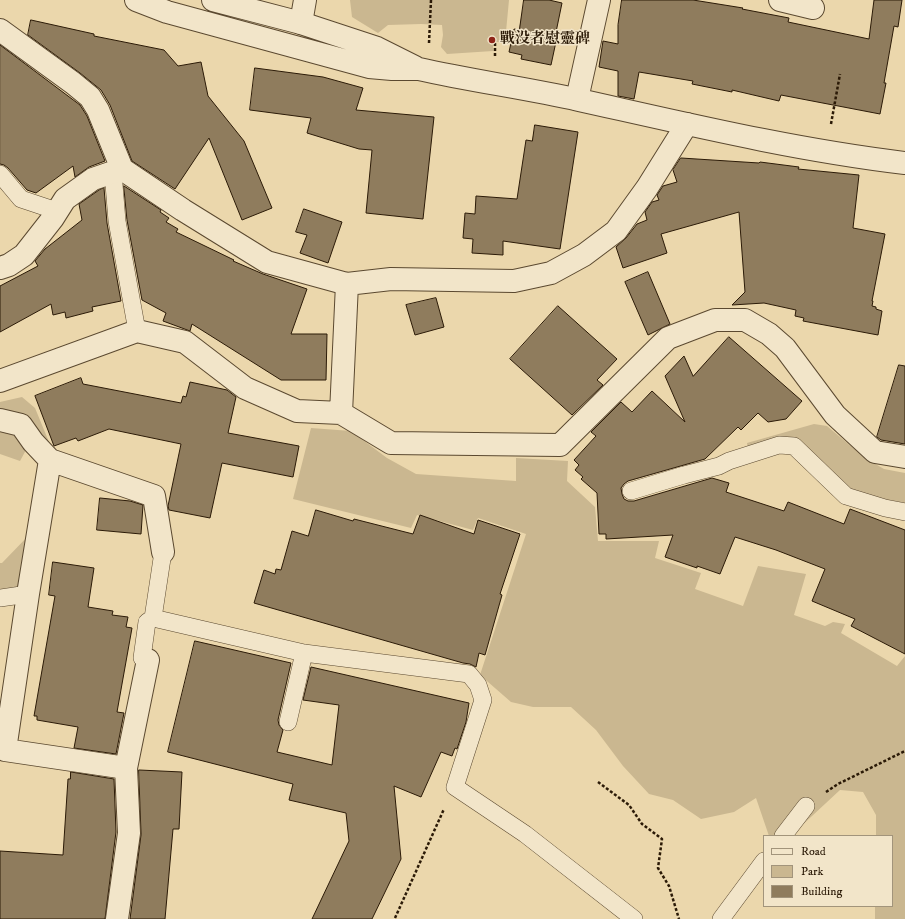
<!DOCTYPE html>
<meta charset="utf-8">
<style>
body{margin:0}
#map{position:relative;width:905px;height:919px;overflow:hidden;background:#ebd7ac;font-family:"IM FELL DW Pica",serif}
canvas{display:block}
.legend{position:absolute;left:763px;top:835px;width:130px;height:72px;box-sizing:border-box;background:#f2e5c9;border:1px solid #a2947b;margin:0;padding:5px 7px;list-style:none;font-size:12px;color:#2b1a07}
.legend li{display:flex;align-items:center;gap:8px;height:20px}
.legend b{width:20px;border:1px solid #a2947b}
</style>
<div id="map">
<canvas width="905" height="919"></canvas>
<ul class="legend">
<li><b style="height:5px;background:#f2e5c9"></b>Road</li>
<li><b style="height:11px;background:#cab790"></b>Park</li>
<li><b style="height:11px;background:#8f7c5d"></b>Building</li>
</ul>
</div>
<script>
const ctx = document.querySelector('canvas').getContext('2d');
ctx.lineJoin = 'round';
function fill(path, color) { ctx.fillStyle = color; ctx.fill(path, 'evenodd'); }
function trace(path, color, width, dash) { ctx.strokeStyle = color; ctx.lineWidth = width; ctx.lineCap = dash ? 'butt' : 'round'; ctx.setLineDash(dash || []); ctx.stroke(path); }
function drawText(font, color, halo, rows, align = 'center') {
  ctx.font = font + ' "IM FELL DW Pica","Noto Serif JP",serif'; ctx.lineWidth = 3; ctx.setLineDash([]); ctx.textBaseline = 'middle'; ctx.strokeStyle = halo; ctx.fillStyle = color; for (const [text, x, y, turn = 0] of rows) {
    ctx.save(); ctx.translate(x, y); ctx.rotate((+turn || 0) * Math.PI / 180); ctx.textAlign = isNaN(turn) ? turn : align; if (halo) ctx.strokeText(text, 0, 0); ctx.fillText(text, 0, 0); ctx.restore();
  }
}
const green = new Path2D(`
 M 350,0 L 509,0 L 505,42 L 493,42 L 493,51 L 447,54 L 441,47 L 443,35 L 442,25 L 421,24 L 388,25 L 378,33 L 352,17 Z
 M 22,397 L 35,408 L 49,442 L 26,450 L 20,461 L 0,454 L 0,402 Z
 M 814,424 L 827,426 L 865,458 L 884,469 L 905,473 L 905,503 L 859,494 L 845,487 L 801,442 L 748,449 L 747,443 Z
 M 311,428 L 351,431 L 387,458 L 416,474 L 516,481 L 516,458 L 568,461 L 567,481 L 595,507 L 598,541 L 659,541 L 655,558 L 701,573 L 695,589 L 743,606 L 758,566 L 806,574 L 794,615 L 825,626 L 833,622 L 845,624 L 841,633 L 897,666 L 905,656 L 905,919 L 875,919 L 875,906 L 892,906 L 892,836 L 876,836 L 876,815 L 863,792 L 840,790 L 798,829 L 769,836 L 756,798 L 734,812 L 701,819 L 673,800 L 649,794 L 623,766 L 596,730 L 571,707 L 533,707 L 511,702 L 480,675 L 526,534 L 478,518 L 473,530 L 417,515 L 411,528 L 293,499 Z
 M 31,533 L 22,587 L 0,590 L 0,563 L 2,563 Z`);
const building = new Path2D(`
 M 524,0 L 549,0 L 562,3 L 555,37 L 557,37 L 551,65 L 521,59 L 522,55 L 509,52 L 514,29 L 519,30 Z
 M 622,0 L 693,0 L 743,8 L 742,9 L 789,18 L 788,22 L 869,39 L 874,0 L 902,0 L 898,27 L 894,26 L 884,83 L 886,83 L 880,114 L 781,95 L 779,101 L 732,90 L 732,92 L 692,84 L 693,81 L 639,72 L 634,99 L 618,96 L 618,71 L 599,67 L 603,41 L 618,44 L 618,25 Z
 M 31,20 L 94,34 L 94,36 L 164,50 L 178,66 L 201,62 L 208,96 L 244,141 L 272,208 L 242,220 L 209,138 L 175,189 L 132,161 L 110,105 L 101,90 L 80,73 L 28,35 Z
 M 0,45 L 80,105 L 87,116 L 105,161 L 89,167 L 75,177 L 73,166 L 36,193 L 27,190 L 8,168 L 4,165 L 0,164 Z
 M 255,68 L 323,77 L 363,88 L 356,110 L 434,117 L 423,219 L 366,213 L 372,150 L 359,149 L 307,133 L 311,118 L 250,110 Z
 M 535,125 L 578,132 L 560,249 L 503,241 L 503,255 L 472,253 L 473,239 L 463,238 L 465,213 L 475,214 L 476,196 L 517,199 L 526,140 L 532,141 Z
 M 681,158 L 759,163 L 760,162 L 799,167 L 798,169 L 859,175 L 853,228 L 885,234 L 872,301 L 873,301 L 872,306 L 876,307 L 876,309 L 882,311 L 878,335 L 803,321 L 804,318 L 795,316 L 796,310 L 764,303 L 732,305 L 745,292 L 739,212 L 661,234 L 667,253 L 623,268 L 616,247 L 626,238 L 637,224 L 647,220 L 645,212 L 652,202 L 659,200 L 657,195 L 663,186 L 677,182 L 673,170 Z
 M 124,186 L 161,210 L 160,212 L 169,218 L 166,222 L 178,229 L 176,232 L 234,260 L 233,261 L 263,274 L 307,289 L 291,334 L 327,334 L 326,380 L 281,380 L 192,324 L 190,331 L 163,321 L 166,313 L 142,300 L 127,220 Z
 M 104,188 L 107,223 L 121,301 L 92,307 L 93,311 L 66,318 L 65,312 L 53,315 L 51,304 L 0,332 L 0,286 L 38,266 L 35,261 L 45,249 L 82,220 L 79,204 L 99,190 Z
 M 304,209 L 342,222 L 328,263 L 300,253 L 307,235 L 296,232 Z
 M 648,272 L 670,324 L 648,335 L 625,282 Z
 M 436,298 L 444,327 L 415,335 L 406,305 Z
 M 558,306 L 617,359 L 597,380 L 603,385 L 572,415 L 510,359 Z
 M 729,337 L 802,401 L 786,419 L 768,422 L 758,413 L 741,430 L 738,427 L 705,459 L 628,481 L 624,484 L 621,488 L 622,494 L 624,499 L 628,501 L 634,501 L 712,478 L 729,483 L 726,492 L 784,511 L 788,502 L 844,524 L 850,509 L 905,530 L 905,654 L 851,626 L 855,619 L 812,601 L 825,569 L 776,550 L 735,537 L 720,574 L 697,566 L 697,568 L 665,557 L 673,535 L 606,539 L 606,534 L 599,534 L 597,493 L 581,479 L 583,477 L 575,470 L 579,465 L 574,460 L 596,436 L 591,432 L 621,402 L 632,412 L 652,391 L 685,422 L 665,376 L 684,356 L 693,376 Z
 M 899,365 L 905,366 L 905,444 L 881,440 L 877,437 Z
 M 81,378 L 83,384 L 181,403 L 183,396 L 186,397 L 190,382 L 227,390 L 236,397 L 228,433 L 299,446 L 293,477 L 222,463 L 210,518 L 169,510 L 168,506 L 181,444 L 109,429 L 78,441 L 76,438 L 54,446 L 35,396 Z
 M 100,498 L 130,501 L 143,505 L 141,534 L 97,530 Z
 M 316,510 L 353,521 L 354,519 L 413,534 L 420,515 L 474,534 L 478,520 L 520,534 L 500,594 L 502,595 L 485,655 L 479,653 L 476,667 L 470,664 L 463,663 L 254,603 L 264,570 L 275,574 L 276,569 L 281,570 L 292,531 L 308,536 Z
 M 53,562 L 94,568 L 88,607 L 113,611 L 112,615 L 128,617 L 126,627 L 132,628 L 117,712 L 124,713 L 116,754 L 74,748 L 78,727 L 37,720 L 37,716 L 34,716 L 55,596 L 49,595 Z
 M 195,641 L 291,663 L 278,720 L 279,725 L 283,730 L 277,752 L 332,765 L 339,705 L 303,700 L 311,667 L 469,703 L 466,722 L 457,749 L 455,748 L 452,756 L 441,752 L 421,797 L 394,786 L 401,859 L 372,919 L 312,919 L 349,841 L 346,813 L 289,800 L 293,784 L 168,752 Z
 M 139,770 L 182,772 L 179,829 L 173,829 L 165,919 L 130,919 L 141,835 Z
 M 71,772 L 114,779 L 116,832 L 105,919 L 0,919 L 0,851 L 63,855 L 68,779 L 70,779 Z`);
const path = new Path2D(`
 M 429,43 L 431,0
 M 495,56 L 495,43
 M 831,124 L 840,74
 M 598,782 L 629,805 L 642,824 L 662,839 L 658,868 L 669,886 L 679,919
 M 826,792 L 838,784 L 905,751
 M 395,918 L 444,809`);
const service = new Path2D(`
 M 113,172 L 117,221 L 137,331
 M 0,174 L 21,199 L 57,211
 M 631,491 L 684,475 L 719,466 L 729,461 L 779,445 L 794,446 L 846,496 L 885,508 L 905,512
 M 163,552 L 153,618 L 304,653 L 469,674 L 478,685 L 483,700 L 455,787 L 525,834 L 634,919
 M 0,598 L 28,594
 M 148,660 L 142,658 L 147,622 L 153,618
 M 288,722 L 304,653
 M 783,836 L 806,806
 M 721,919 L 764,861`);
const minor = new Path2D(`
 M 780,0 L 813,8
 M 301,23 L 305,0
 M 0,30 L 73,83 L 90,97 L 98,110 L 122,169
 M 577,99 L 599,0
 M 0,268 L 9,265 L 24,255 L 53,218 L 65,199 L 93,179 L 122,169 L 183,210 L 267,262 L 347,284
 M 0,381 L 137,331 L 185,342 L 245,388 L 297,411 L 341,413 L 347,284 L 391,279 L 514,281 L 551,273 L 584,255 L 616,231 L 647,188 L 687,124
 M 341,413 L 391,443 L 560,445 L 668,338 L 715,320 L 745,320 L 769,334 L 785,348 L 835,415 L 875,452 L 905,457
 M 0,420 L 21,425 L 33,442 L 50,460
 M 126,768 L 148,660
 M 117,919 L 129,833 L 126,768 L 5,750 L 28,594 L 50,460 L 154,496 L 163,552`);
const tertiary = new Path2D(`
 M 136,0 L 167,12 L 369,67 L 392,69 L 419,69 C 472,81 526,88 579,100 C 687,124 795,150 905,163
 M 213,0 L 301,23 L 377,48 L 415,67`);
const markers = [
 [492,40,4,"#8f2418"]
];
const poiNames = [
 ["戰没者慰靈碑",500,40]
];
fill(green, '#cab790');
fill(building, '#8f7c5d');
trace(building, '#2b1a07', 1);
trace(service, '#5b4930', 18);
trace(minor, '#5b4930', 24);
trace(tertiary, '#5b4930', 24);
trace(path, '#2b1a07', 2.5, [3, 2]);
trace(service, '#f2e5c9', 17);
trace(minor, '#f2e5c9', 22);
trace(tertiary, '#f2e5c9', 22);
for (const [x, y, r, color] of markers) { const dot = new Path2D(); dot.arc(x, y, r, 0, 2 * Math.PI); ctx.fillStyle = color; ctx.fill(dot); trace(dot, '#f2e5c9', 1.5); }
drawText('bold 15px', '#2b1a07', '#f2e5c9', poiNames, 'left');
</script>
